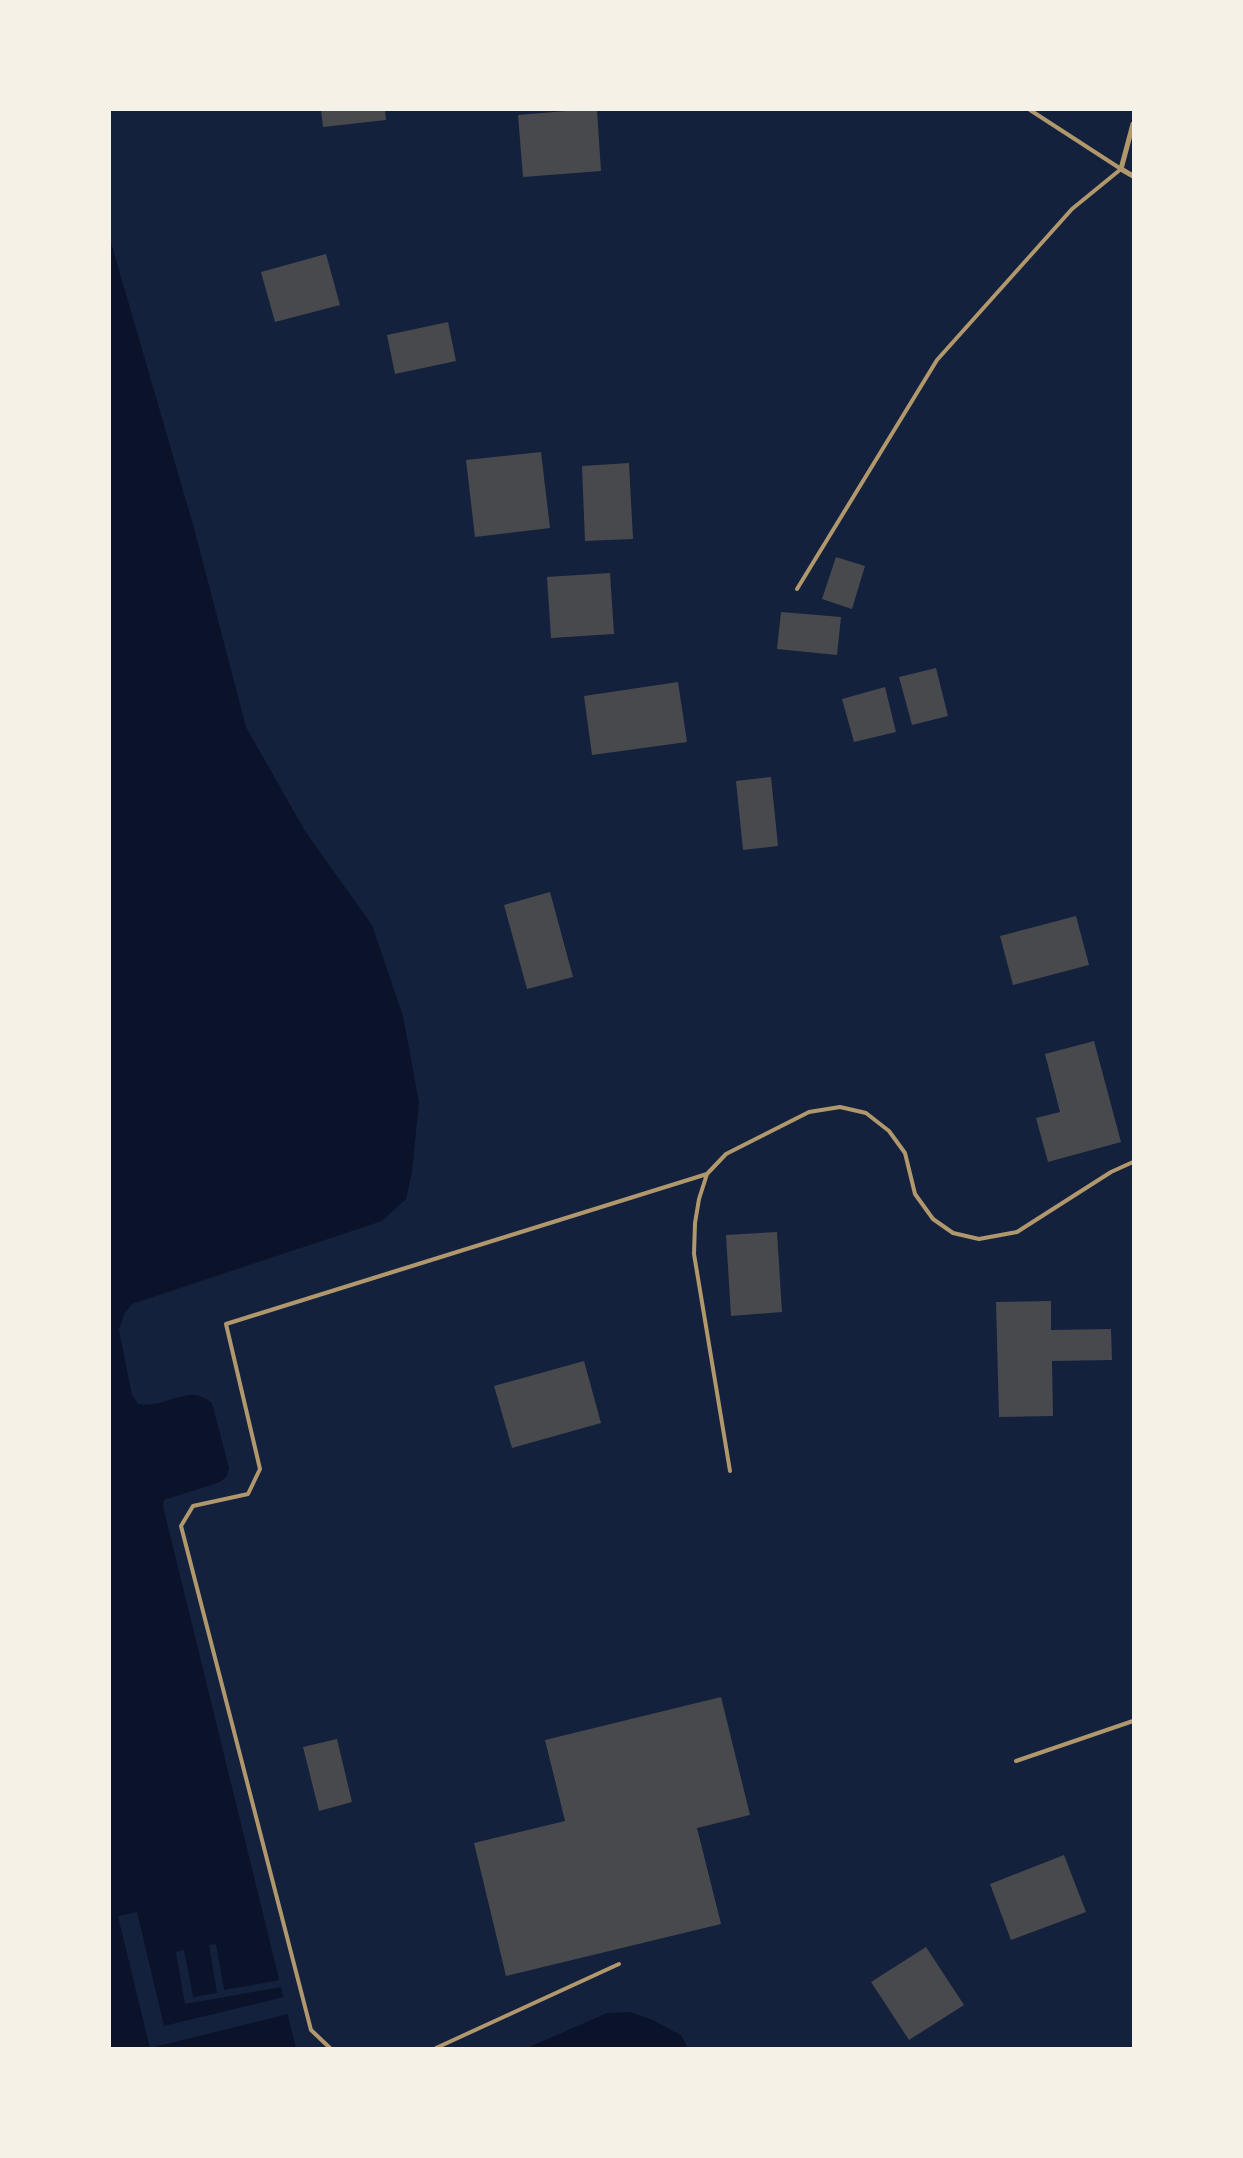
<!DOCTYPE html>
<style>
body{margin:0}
#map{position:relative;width:1243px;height:2158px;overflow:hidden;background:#14213d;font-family:Spectral,serif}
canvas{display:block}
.frame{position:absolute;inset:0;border:111px solid #f6f1e7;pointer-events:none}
</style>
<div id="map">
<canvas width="1243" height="2158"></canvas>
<div class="frame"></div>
</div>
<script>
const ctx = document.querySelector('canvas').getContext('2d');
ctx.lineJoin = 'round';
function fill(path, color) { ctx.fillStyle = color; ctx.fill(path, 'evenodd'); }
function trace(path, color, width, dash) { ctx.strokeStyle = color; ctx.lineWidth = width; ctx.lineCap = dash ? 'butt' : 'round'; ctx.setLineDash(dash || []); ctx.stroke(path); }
const water = new Path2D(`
 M 110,239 L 194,528 L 246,727 L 305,831 L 372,925 L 403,1016 L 419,1102 L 412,1172 L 406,1199 L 382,1221 L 132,1304 L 124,1314 L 119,1330 L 132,1395 L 138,1404 C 167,1409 188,1382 212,1403 L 229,1468 L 227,1476 L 220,1482 L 164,1500 L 163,1506 L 296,2048 L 110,2048 Z
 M 629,2012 L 651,2019 L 682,2036 L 688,2048 L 527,2048 L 607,2013 Z`);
const pier = new Path2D(`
 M 137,1912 L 164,2026 L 284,1997 L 288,2014 L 150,2048 L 118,1916 Z
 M 216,1944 L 224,1990 L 280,1980 L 281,1987 L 185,2004 L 176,1952 L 184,1950 L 193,1997 L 217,1993 L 209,1945 Z`);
const building = new Path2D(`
 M 321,110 L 385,110 L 386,120 L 323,127 Z
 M 578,110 L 597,110 L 601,171 L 523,177 L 518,115 Z
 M 326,254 L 340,305 L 275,322 L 261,272 Z
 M 448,322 L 456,361 L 395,374 L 387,335 Z
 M 541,452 L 550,528 L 475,537 L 466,460 Z
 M 629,463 L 633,539 L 585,541 L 582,466 Z
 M 836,557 L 865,566 L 852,609 L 822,599 Z
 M 610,573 L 614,634 L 551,638 L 547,577 Z
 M 781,612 L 841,617 L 837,655 L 777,649 Z
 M 936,668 L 948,716 L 912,725 L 899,677 Z
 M 678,682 L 687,742 L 592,755 L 584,696 Z
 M 885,687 L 896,732 L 854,742 L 842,699 Z
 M 771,777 L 778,846 L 743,850 L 736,781 Z
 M 550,892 L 573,977 L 527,989 L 504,905 Z
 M 1076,916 L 1089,965 L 1013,985 L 1000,936 Z
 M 1094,1041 L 1121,1142 L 1048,1162 L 1036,1118 L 1060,1112 L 1045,1054 Z
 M 777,1232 L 782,1312 L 731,1316 L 726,1235 Z
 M 1051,1301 L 1051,1330 L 1111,1329 L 1112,1360 L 1052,1361 L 1053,1416 L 999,1417 L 996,1302 Z
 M 584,1361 L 601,1423 L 512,1448 L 494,1386 Z
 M 721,1697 L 750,1815 L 697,1828 L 721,1924 L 506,1976 L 474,1843 L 565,1821 L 545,1740 Z
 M 337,1739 L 352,1802 L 319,1811 L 303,1747 Z
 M 1064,1855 L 1086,1912 L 1011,1940 L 990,1884 Z
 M 926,1947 L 964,2005 L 909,2040 L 871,1982 Z`);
const service = new Path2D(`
 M 797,589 L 937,360 L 1072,209 L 1121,169 L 1030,110
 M 730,1471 L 694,1254 L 695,1223 L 699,1199 L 707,1174 L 726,1154 L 809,1112 L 840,1107 L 866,1113 L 889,1131 L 905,1153 L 915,1194 L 933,1219 L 953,1233 L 979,1239 L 1017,1232 L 1111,1172 L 1133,1162
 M 1016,1761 L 1133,1721
 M 330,2048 L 311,2030 L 181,1526 L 193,1506 L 248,1494 L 260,1469 L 226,1324 L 707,1174
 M 436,2048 L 619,1964`);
const minor = new Path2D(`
 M 1133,124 L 1121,169 L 1133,176`);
fill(water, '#0b132b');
fill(pier, '#14213d');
fill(building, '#48494c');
trace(service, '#b1986c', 4);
trace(minor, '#b1986c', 5);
</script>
